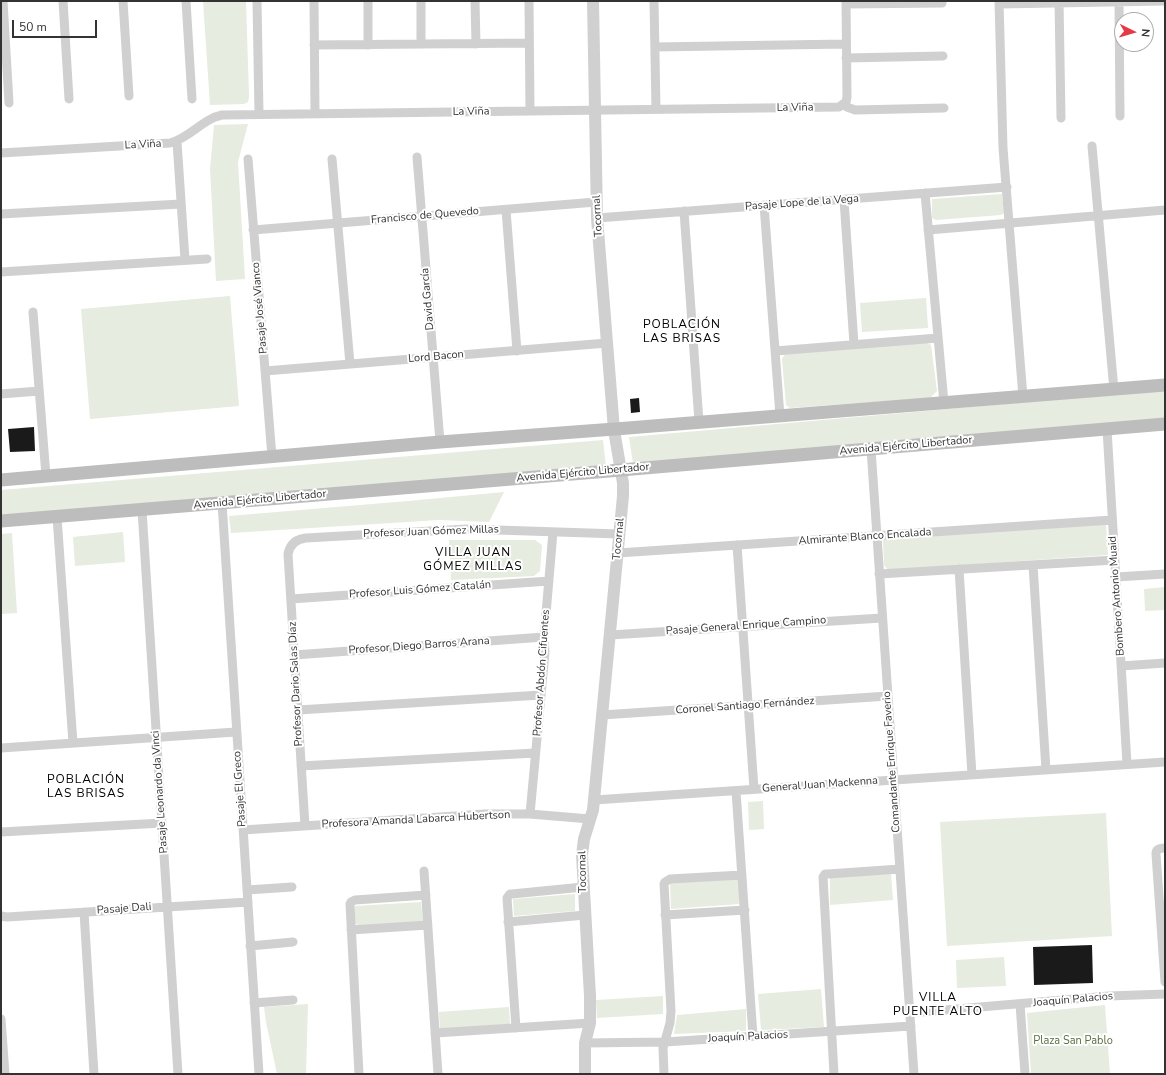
<!DOCTYPE html>
<meta charset="utf-8">
<style>
body{margin:0}
#map{position:relative;width:1166px;height:1075px;overflow:hidden;background:#fff;font-family:"Nunito Sans",sans-serif}
canvas{display:block}
.frame{position:absolute;inset:0;border:2px solid #333;pointer-events:none}
.north{position:absolute;left:1114px;top:12px;width:40px;height:40px;box-sizing:border-box;background:#fff;border:1px solid #adadad;border-radius:50%;rotate:95deg;font-size:11px;font-weight:700;line-height:16px;text-align:center;color:#333}
.north::after{content:'';display:block;margin:auto;width:14px;height:18px;background:#e63946;clip-path:polygon(50% 0,100% 100%,50% 72%,0 100%)}
.scale{position:absolute;left:12px;top:20px;width:85px;height:18px;box-sizing:border-box;border:2px solid #333;border-top:0;padding-left:5px;font-size:12px;line-height:14px;white-space:nowrap;color:#333;-webkit-text-stroke:3px #fff;paint-order:stroke}
</style>
<div id="map">
<canvas width="1166" height="1075"></canvas>
<div class="frame"></div>
<div class="north">N</div>
<div class="scale">50 m</div>
</div>
<script>
const ctx = document.querySelector('canvas').getContext('2d');
ctx.lineJoin = 'round';
function fill(path, color) { ctx.fillStyle = color; ctx.fill(path, 'evenodd'); }
function trace(path, color, width, dash) { ctx.strokeStyle = color; ctx.lineWidth = width; ctx.lineCap = dash ? 'butt' : 'round'; ctx.setLineDash(dash || []); ctx.stroke(path); }
function drawText(font, color, halo, rows, align = 'center') {
  ctx.font = font + ' "Nunito Sans",sans-serif'; ctx.lineWidth = 4; ctx.setLineDash([]); ctx.textBaseline = 'middle'; ctx.strokeStyle = halo; ctx.fillStyle = color; for (const [text, x, y, turn = 0] of rows) {
    ctx.save(); ctx.translate(x, y); ctx.rotate((+turn || 0) * Math.PI / 180); ctx.textAlign = isNaN(turn) ? turn : align; if (halo) ctx.strokeText(text, 0, 0); ctx.fillText(text, 0, 0); ctx.restore();
  }
}
const green = new Path2D(`
 M 203,1 L 246,1 L 249,96 L 248,102 L 244,104 L 210,105 Z
 M 248,124 L 238,162 L 245,279 L 216,281 L 210,169 L 214,125 Z
 M 1002,194 L 1004,213 L 1001,215 L 936,220 L 932,218 L 932,199 Z
 M 230,296 L 239,406 L 90,419 L 81,309 Z
 M 926,298 L 928,328 L 862,332 L 860,303 Z
 M 926,342 L 931,345 L 937,391 L 930,398 L 790,408 L 786,405 L 782,359 L 785,354 Z
 M 1165,390 L 1165,420 L 633,463 L 629,437 Z
 M 603,440 L 606,467 L 1,515 L 1,490 Z
 M 504,492 L 489,522 L 439,520 L 231,533 L 229,516 L 408,501 Z
 M 1106,524 L 1108,555 L 888,570 L 884,565 L 883,539 Z
 M 123,532 L 125,562 L 75,566 L 73,537 Z
 M 12,533 L 17,613 L 1,614 L 1,534 Z
 M 449,540 L 535,540 L 542,545 L 540,571 L 534,576 L 451,580 Z
 M 1165,587 L 1165,610 L 1145,611 L 1144,589 Z
 M 763,801 L 764,829 L 749,830 L 748,802 Z
 M 1106,813 L 1112,936 L 947,946 L 940,822 Z
 M 891,874 L 893,900 L 830,905 L 830,877 Z
 M 739,879 L 739,904 L 671,909 L 670,883 Z
 M 575,894 L 575,911 L 514,916 L 513,899 Z
 M 421,902 L 423,922 L 359,926 L 355,923 L 355,906 Z
 M 1004,957 L 1006,986 L 957,988 L 956,960 Z
 M 821,989 L 824,1027 L 761,1030 L 758,994 Z
 M 663,996 L 663,1014 L 597,1018 L 596,1000 Z
 M 308,1004 L 306,1074 L 277,1074 L 266,1022 L 264,1007 Z
 M 1105,1005 L 1110,1074 L 1031,1074 L 1027,1013 Z
 M 509,1007 L 510,1024 L 440,1029 L 439,1012 Z
 M 746,1009 L 746,1031 L 674,1034 L 677,1015 Z`);
const building = new Path2D(`
 M 639,398 L 640,412 L 631,413 L 630,399 Z
 M 34,427 L 35,451 L 10,452 L 8,429 Z
 M 1092,945 L 1093,983 L 1034,985 L 1033,947 Z`);
const minor = new Path2D(`
 M 3,1 L 9,103
 M 63,1 L 69,99
 M 123,1 L 129,96
 M 186,1 L 192,99
 M 257,1 L 259,114
 M 314,1 L 315,113
 M 368,1 L 368,45
 M 421,1 L 421,44
 M 475,1 L 476,44
 M 529,1 L 530,111
 M 654,1 L 656,109
 M 999,1 L 1003,148 L 1023,397
 M 1059,1 L 1061,118
 M 1119,1 L 1120,116
 M 846,4 L 942,3
 M 999,4 L 1165,1
 M 314,45 L 529,43
 M 655,47 L 846,44
 M 846,58 L 943,56
 M 844,104 L 847,107 L 855,110 L 944,108
 M 177,142 L 185,260
 M 1092,146 L 1114,390
 M 1,153 L 170,143 C 190,138 202,119 222,115 L 839,107 L 846,102 L 847,97 L 846,1
 M 417,157 L 440,442
 M 248,159 L 272,457
 M 332,159 L 350,364
 M 925,193 L 944,403
 M 844,200 L 854,344
 M 764,205 L 780,416
 M 506,210 L 517,351
 M 684,211 L 699,422
 M 1,214 L 181,204
 M 597,218 L 1007,187
 M 253,230 L 596,202
 M 928,230 L 1165,210
 M 1,272 L 207,259
 M 33,312 L 46,476
 M 775,351 L 938,338
 M 265,371 L 607,343
 M 1,394 L 39,391
 M 1107,429 L 1127,764
 M 871,449 L 914,1074
 M 222,503 L 259,1074
 M 142,510 L 178,1074
 M 57,517 L 73,743
 M 737,545 L 754,789
 M 618,553 L 1112,520
 M 1033,565 L 1046,770
 M 959,569 L 972,775
 M 879,574 L 1115,560
 M 1116,577 L 1165,574
 M 291,599 L 549,581
 M 610,635 L 882,618
 M 294,655 L 544,637
 M 1121,666 L 1165,663
 M 298,710 L 541,695
 M 602,715 L 888,696
 M 1,748 L 236,732
 M 301,766 L 535,753
 M 736,791 L 753,1036
 M 594,800 L 1165,762
 M 530,814 L 545,652 L 544,637 L 553,532
 M 305,826 L 288,554 C 290,544 296,539 306,538 L 467,529 L 619,534
 M 243,830 L 485,814 L 530,814 L 590,819
 M 1,832 L 162,823
 M 1165,848 C 1160,848 1156,849 1156,854 L 1165,982
 M 424,871 L 438,1074
 M 247,890 L 292,887
 M 84,912 L 94,1074
 M 665,915 L 745,910
 M 1,916 L 7,917 L 248,902
 M 508,922 L 585,915
 M 351,930 L 428,925
 M 250,946 L 293,942
 M 254,1003 L 293,1000
 M 1020,1004 L 1025,1074
 M 910,1013 L 1109,996 L 1165,994
 M 1,1019 L 5,1074
 M 516,1028 L 507,898 L 510,894 L 512,894 L 583,887
 M 435,1033 L 590,1023
 M 585,1043 L 665,1042 L 911,1026
 M 359,1074 L 350,904 L 351,902 L 355,900 L 426,895
 M 664,1074 L 663,1048 L 670,1023 L 671,1011 L 664,884 L 665,882 L 670,879 L 742,875
 M 834,1074 L 823,877 L 825,874 L 828,874 L 900,869`);
const tertiary = new Path2D(`
 M 585,1074 L 585,1043 L 590,1023 L 590,996 L 582,855 L 584,839 L 593,810 L 594,800 L 623,496 L 623,483 L 614,430 L 597,218 L 593,1`);
const secondary = new Path2D(`
 M 1,480 L 440,442 L 628,428 L 1165,385
 M 1,521 L 621,470 L 1165,424`);
const streetNames = [
 ["La Viña",795,108,-1],
 ["La Viña",471,112,-1],
 ["La Viña",143,145,-3],
 ["Pasaje Lope de la Vega",802,203,-4],
 ["Francisco de Quevedo",425,216,-5],
 ["Tocornal",598,216,-93],
 ["David García",428,299,-95],
 ["Pasaje José Vianco",260,308,-95],
 ["Lord Bacon",436,357,-5],
 ["Avenida Ejército Libertador",906,446,-5],
 ["Avenida Ejército Libertador",583,473,-5],
 ["Avenida Ejército Libertador",260,500,-5],
 ["Profesor Juan Gómez Millas",431,532,-2],
 ["Almirante Blanco Encalada",865,537,-4],
 ["Tocornal",619,539,-85],
 ["Profesor Luis Gómez Catalán",420,590,-4],
 ["Bombero Antonio Muaid",1117,596,-94],
 ["Pasaje General Enrique Campino",746,626,-4],
 ["Profesor Diego Barros Arana",419,646,-4],
 ["Profesor Abdón Cifuentes",542,673,-86],
 ["Profesor Dario Salas Díaz",296,684,-93],
 ["Coronel Santiago Fernández",745,706,-4],
 ["Comandante Enrique Faverio",892,762,-94],
 ["General Juan Mackenna",820,785,-4],
 ["Pasaje El Greco",240,789,-94],
 ["Pasaje Leonardo da Vinci",160,792,-94],
 ["Profesora Amanda Labarca Hubertson",416,820,-3],
 ["Tocornal",583,872,-91],
 ["Pasaje Dali",124,909,-4],
 ["Joaquín Palacios",1073,1000,-5],
 ["Joaquín Palacios",748,1037,-3]
];
const parkNames = [
 ["Plaza San Pablo",1073,1041]
];
const neighbourhoodNames = [
 ["POBLACIÓN",682,325],
 ["LAS BRISAS",682,339],
 ["VILLA JUAN",473,553],
 ["GÓMEZ MILLAS",473,567],
 ["POBLACIÓN",86,780],
 ["LAS BRISAS",86,794],
 ["VILLA",938,998],
 ["PUENTE ALTO",938,1012]
];
fill(green, '#e6ecdf');
fill(building, '#1a1a1a');
trace(minor, '#d0d0d0', 9);
trace(tertiary, '#d0d0d0', 12);
trace(secondary, '#bdbdbd', 13);
drawText('11px', '#333', '#fff', streetNames);
drawText('11px', '#56703f', '#fff', parkNames);
ctx.letterSpacing = '1px';
drawText('12px', '#000', '#fff', neighbourhoodNames);
ctx.letterSpacing = '0px';
</script>
